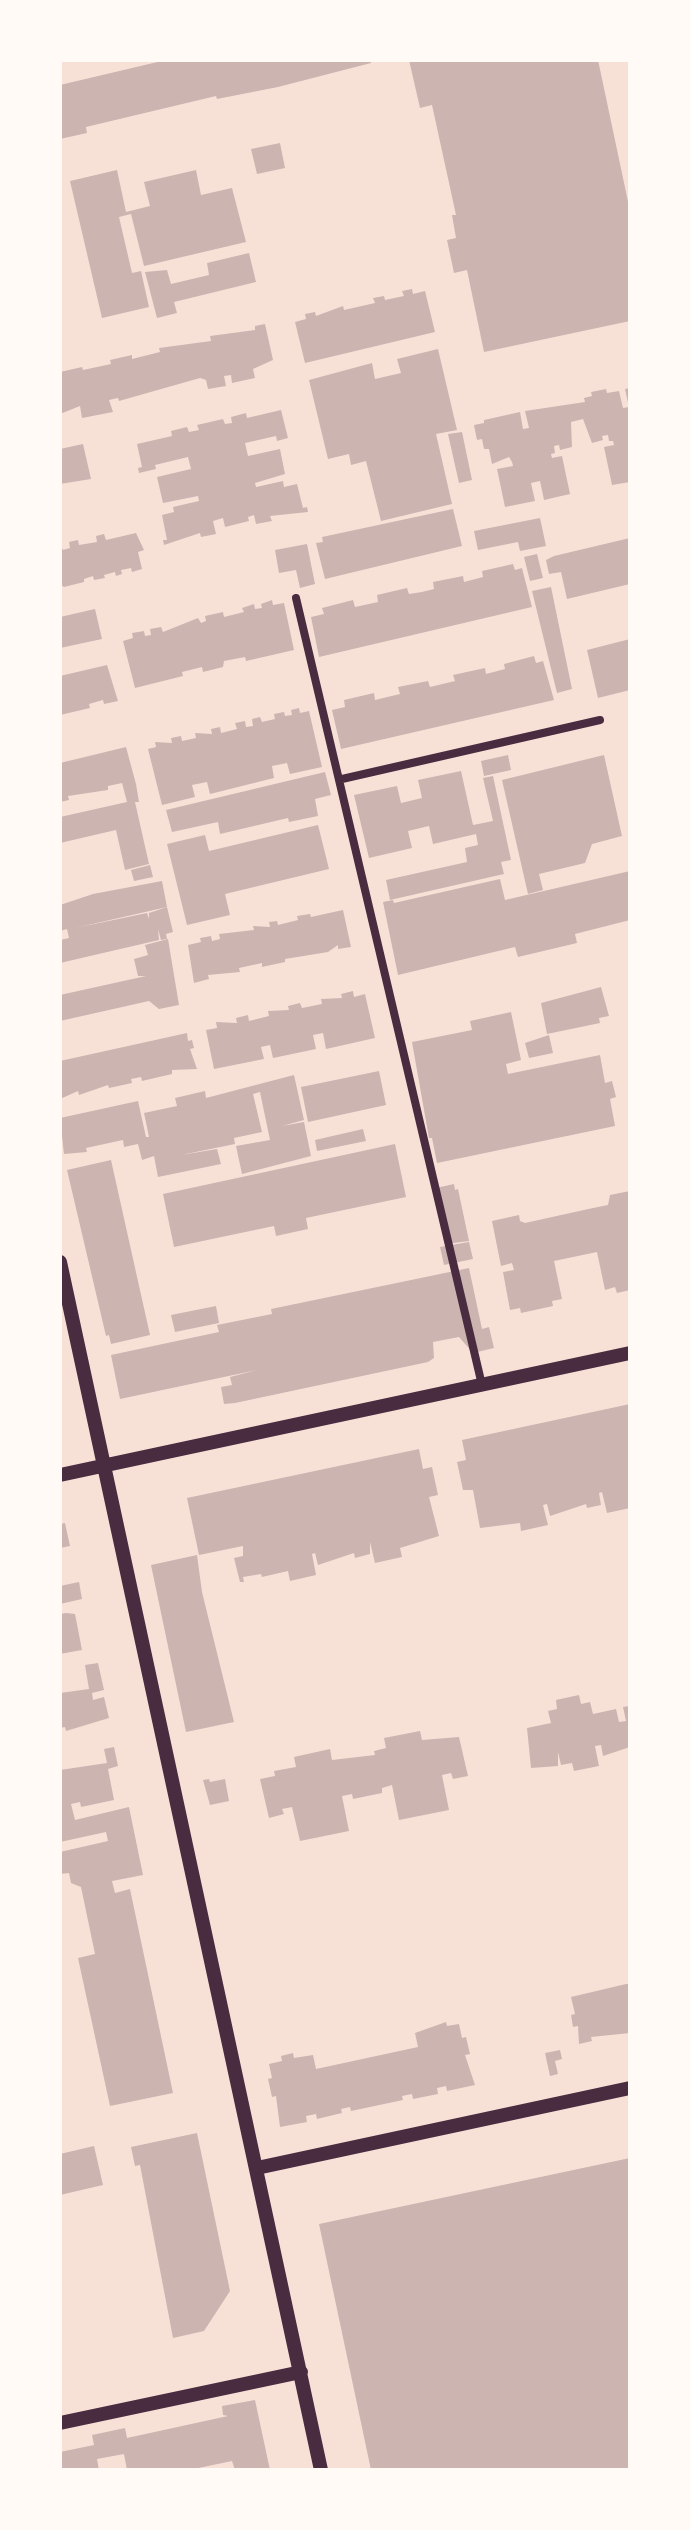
<!DOCTYPE html>
<style>
body{margin:0}
#map{position:relative;width:690px;height:2530px;overflow:hidden;background:#f7e1d7;font-family:"Times New Roman",serif}
canvas{display:block}
.frame{position:absolute;inset:0;border:62px solid #fffaf5;pointer-events:none}
</style>
<div id="map">
<canvas width="690" height="2530"></canvas>
<div class="frame"></div>
</div>
<script>
const ctx = document.querySelector('canvas').getContext('2d');
ctx.lineJoin = 'round';
function fill(path, color) { ctx.fillStyle = color; ctx.fill(path, 'evenodd'); }
function trace(path, color, width, dash) { ctx.strokeStyle = color; ctx.lineWidth = width; ctx.lineCap = dash ? 'butt' : 'round'; ctx.setLineDash(dash || []); ctx.stroke(path); }
const building = new Path2D(`
 M 166,60 L 371,60 L 371,63 L 278,87 L 217,99 L 216,96 L 86,127 L 87,133 L 60,139 L 60,85 Z
 M 409,60 L 598,60 L 630,211 L 630,321 L 484,352 L 467,270 L 454,273 L 447,240 L 456,238 L 452,215 L 456,215 L 432,105 L 420,108 Z
 M 280,143 L 285,168 L 257,174 L 251,149 Z
 M 117,170 L 126,212 L 150,206 L 144,182 L 196,170 L 201,195 L 232,188 L 246,242 L 144,266 L 131,214 L 119,217 L 132,273 L 141,271 L 149,307 L 102,318 L 70,181 Z
 M 249,253 L 256,282 L 174,302 L 177,313 L 157,318 L 145,272 L 167,270 L 171,284 L 209,275 L 207,263 Z
 M 412,289 L 413,294 L 425,291 L 435,332 L 305,363 L 295,322 L 306,319 L 305,314 L 315,312 L 316,316 L 343,306 L 344,310 L 375,303 L 373,298 L 384,296 L 385,300 L 404,296 L 402,291 Z
 M 265,324 L 273,360 L 253,369 L 255,378 L 232,383 L 231,375 L 224,376 L 226,386 L 208,389 L 206,380 L 200,378 L 119,401 L 118,398 L 109,400 L 113,412 L 82,418 L 80,406 L 60,414 L 60,372 L 82,367 L 83,370 L 111,364 L 110,360 L 132,355 L 132,359 L 160,352 L 159,348 L 211,341 L 210,336 L 255,330 L 255,326 Z
 M 438,349 L 457,430 L 436,434 L 452,504 L 381,521 L 366,461 L 351,465 L 349,454 L 328,459 L 309,380 L 372,363 L 375,379 L 401,373 L 397,359 Z
 M 630,388 L 630,482 L 612,485 L 604,447 L 614,445 L 613,441 L 609,441 L 608,435 L 602,436 L 603,440 L 592,443 L 583,419 L 571,422 L 572,447 L 560,450 L 559,445 L 554,446 L 555,453 L 551,454 L 552,458 L 562,456 L 570,494 L 544,500 L 540,481 L 531,483 L 535,501 L 505,507 L 497,469 L 513,466 L 512,462 L 509,457 L 492,464 L 489,449 L 484,449 L 482,439 L 477,440 L 474,425 L 484,423 L 484,420 L 520,412 L 523,429 L 529,428 L 525,411 L 585,402 L 584,398 L 592,396 L 591,392 L 606,389 L 607,393 L 619,391 L 623,408 L 629,407 L 625,389 Z
 M 281,410 L 288,438 L 277,441 L 276,436 L 245,443 L 248,456 L 280,449 L 285,474 L 255,483 L 256,487 L 283,481 L 284,487 L 297,484 L 303,508 L 307,507 L 308,512 L 270,516 L 272,521 L 256,524 L 254,515 L 248,517 L 249,521 L 225,527 L 223,518 L 213,521 L 216,534 L 201,537 L 200,533 L 164,545 L 163,540 L 167,540 L 162,515 L 174,512 L 173,507 L 199,501 L 198,496 L 163,503 L 157,477 L 191,469 L 188,457 L 155,465 L 156,469 L 139,473 L 138,468 L 142,467 L 137,444 L 172,436 L 171,431 L 187,427 L 189,432 L 199,430 L 197,425 L 223,419 L 225,424 L 232,423 L 231,417 L 246,413 L 247,418 Z
 M 462,432 L 472,480 L 459,483 L 448,434 Z
 M 83,444 L 91,479 L 60,484 L 60,449 Z
 M 453,509 L 462,546 L 325,579 L 316,543 L 323,542 L 322,537 Z
 M 540,518 L 546,546 L 520,551 L 518,542 L 478,550 L 474,531 Z
 M 136,533 L 144,550 L 138,552 L 142,569 L 132,572 L 131,568 L 121,570 L 122,574 L 116,576 L 115,572 L 104,575 L 105,578 L 94,580 L 93,576 L 84,579 L 84,582 L 64,587 L 60,584 L 60,543 L 63,550 L 70,548 L 69,542 L 78,540 L 79,545 L 97,542 L 96,536 L 104,534 L 106,540 Z
 M 630,538 L 630,584 L 567,599 L 561,572 L 549,574 L 546,560 L 554,556 Z
 M 307,544 L 315,584 L 300,588 L 296,570 L 279,573 L 275,550 Z
 M 537,554 L 543,578 L 530,581 L 524,557 Z
 M 513,564 L 515,570 L 522,568 L 532,607 L 319,657 L 311,617 L 324,614 L 322,608 L 353,600 L 355,607 L 378,602 L 377,595 L 407,588 L 409,594 L 422,592 L 434,589 L 433,582 L 463,576 L 464,582 L 483,577 L 482,571 Z
 M 551,587 L 572,689 L 557,693 L 532,591 Z
 M 272,600 L 273,605 L 284,603 L 294,650 L 246,661 L 245,657 L 224,661 L 223,667 L 203,672 L 202,667 L 182,672 L 183,676 L 135,688 L 123,641 L 133,638 L 132,633 L 144,631 L 145,636 L 151,635 L 150,629 L 161,627 L 163,632 L 198,618 L 201,623 L 206,621 L 205,616 L 223,612 L 224,617 L 244,612 L 242,608 L 254,604 L 255,609 L 262,608 L 261,604 Z
 M 95,609 L 102,639 L 60,648 L 60,617 Z
 M 630,639 L 630,690 L 598,698 L 587,650 Z
 M 534,656 L 536,663 L 543,661 L 554,700 L 341,749 L 332,710 L 345,707 L 344,700 L 374,693 L 375,700 L 400,694 L 398,687 L 428,681 L 430,687 L 455,681 L 453,675 L 485,668 L 486,674 L 505,669 L 504,664 Z
 M 107,665 L 118,701 L 104,704 L 103,700 L 89,704 L 90,708 L 60,715 L 60,676 Z
 M 299,708 L 300,713 L 309,711 L 322,767 L 290,774 L 287,763 L 272,766 L 274,778 L 210,794 L 207,782 L 192,785 L 195,797 L 162,805 L 148,749 L 156,747 L 155,742 L 172,743 L 171,738 L 181,736 L 182,741 L 196,738 L 195,733 L 212,734 L 211,729 L 220,727 L 221,733 L 237,729 L 235,723 L 245,721 L 246,727 L 253,726 L 252,719 L 260,717 L 262,722 L 275,719 L 274,714 L 284,712 L 285,716 L 292,715 L 291,710 Z
 M 126,747 L 136,784 L 139,802 L 135,802 L 149,864 L 125,870 L 116,830 L 60,843 L 60,817 L 127,802 L 122,783 L 108,786 L 108,790 L 68,796 L 69,800 L 60,802 L 60,763 Z
 M 508,755 L 511,770 L 484,776 L 481,761 Z
 M 604,755 L 622,836 L 592,844 L 585,863 L 539,874 L 543,890 L 528,894 L 502,780 Z
 M 461,771 L 473,825 L 493,821 L 483,778 L 493,776 L 511,860 L 501,862 L 504,874 L 390,900 L 386,880 L 467,862 L 465,848 L 478,845 L 476,834 L 433,844 L 429,826 L 408,831 L 412,848 L 369,858 L 354,795 L 397,786 L 401,803 L 422,798 L 418,780 Z
 M 325,772 L 331,795 L 315,799 L 318,816 L 289,822 L 288,818 L 220,834 L 218,822 L 172,832 L 166,810 Z
 M 318,825 L 329,869 L 225,894 L 230,915 L 187,925 L 167,844 L 205,835 L 209,851 Z
 M 150,865 L 153,877 L 134,881 L 131,870 Z
 M 630,871 L 630,920 L 575,934 L 577,943 L 518,957 L 515,947 L 398,975 L 383,902 L 393,900 L 394,903 L 500,879 L 505,900 Z
 M 162,881 L 167,907 L 75,928 L 147,913 L 149,919 L 149,913 L 167,907 L 173,932 L 166,934 L 167,939 L 161,940 L 158,929 L 159,940 L 60,963 L 60,940 L 69,938 L 67,929 L 60,931 L 60,905 L 93,894 Z
 M 343,910 L 351,947 L 338,949 L 338,945 L 328,952 L 285,959 L 285,962 L 262,967 L 262,963 L 239,968 L 240,972 L 208,975 L 209,979 L 194,983 L 188,945 L 201,942 L 200,938 L 211,936 L 212,941 L 220,939 L 219,934 L 254,930 L 253,926 L 270,927 L 269,922 L 277,921 L 278,925 L 298,920 L 297,916 L 310,914 L 311,917 Z
 M 168,939 L 179,1005 L 159,1009 L 149,1001 L 60,1021 L 60,995 L 146,976 L 138,976 L 134,959 L 148,955 L 145,945 Z
 M 601,987 L 609,1016 L 599,1018 L 600,1023 L 547,1034 L 541,1003 Z
 M 353,991 L 354,997 L 365,994 L 375,1038 L 326,1049 L 323,1033 L 313,1035 L 316,1049 L 273,1058 L 270,1045 L 261,1047 L 264,1059 L 214,1069 L 206,1030 L 217,1028 L 216,1022 L 237,1023 L 236,1018 L 248,1015 L 249,1021 L 269,1016 L 268,1011 L 289,1010 L 288,1006 L 300,1003 L 302,1008 L 322,1004 L 321,999 L 342,998 L 341,994 Z
 M 511,1012 L 521,1060 L 506,1064 L 508,1074 L 600,1055 L 605,1083 L 612,1081 L 616,1097 L 610,1099 L 615,1126 L 437,1163 L 432,1138 L 429,1138 L 412,1042 L 472,1030 L 470,1021 Z
 M 187,1033 L 188,1041 L 192,1040 L 194,1048 L 190,1049 L 197,1069 L 172,1070 L 172,1074 L 142,1081 L 141,1077 L 131,1079 L 132,1083 L 109,1088 L 108,1085 L 79,1095 L 78,1091 L 60,1099 L 60,1061 Z
 M 549,1035 L 553,1053 L 529,1058 L 525,1043 Z
 M 379,1071 L 386,1105 L 308,1122 L 301,1087 Z
 M 294,1075 L 304,1120 L 282,1126 L 304,1122 L 311,1156 L 242,1174 L 236,1146 L 270,1140 L 260,1092 L 253,1094 L 262,1132 L 234,1138 L 235,1144 L 181,1155 L 217,1149 L 221,1164 L 158,1177 L 154,1156 L 142,1160 L 138,1144 L 124,1147 L 123,1140 L 86,1148 L 87,1152 L 64,1154 L 60,1118 L 138,1101 L 146,1137 L 149,1137 L 144,1113 L 177,1106 L 175,1098 L 205,1091 L 206,1098 Z
 M 363,1129 L 366,1141 L 317,1151 L 315,1140 Z
 M 395,1144 L 406,1197 L 306,1218 L 308,1229 L 276,1236 L 274,1226 L 174,1247 L 163,1194 Z
 M 111,1160 L 150,1335 L 111,1344 L 109,1335 L 106,1336 L 67,1170 Z
 M 454,1184 L 455,1190 L 458,1189 L 469,1241 L 445,1244 L 436,1188 Z
 M 630,1191 L 630,1290 L 617,1293 L 615,1287 L 605,1290 L 597,1252 L 554,1261 L 562,1299 L 552,1301 L 553,1306 L 521,1313 L 520,1308 L 510,1310 L 503,1272 L 514,1270 L 512,1263 L 501,1266 L 492,1221 L 519,1215 L 520,1221 L 525,1223 L 593,1208 L 608,1205 L 610,1195 Z
 M 469,1242 L 473,1259 L 444,1265 L 440,1247 Z
 M 469,1268 L 482,1329 L 489,1327 L 494,1348 L 473,1353 L 459,1337 L 433,1342 L 434,1358 L 428,1362 L 235,1403 L 224,1404 L 221,1387 L 232,1385 L 230,1377 L 257,1370 L 120,1399 L 111,1355 L 219,1332 L 217,1325 L 272,1314 L 271,1309 Z
 M 216,1306 L 219,1323 L 175,1332 L 171,1315 Z
 M 630,1404 L 630,1508 L 607,1513 L 602,1492 L 599,1493 L 601,1505 L 587,1508 L 586,1504 L 550,1516 L 547,1504 L 543,1505 L 548,1525 L 521,1531 L 520,1523 L 480,1528 L 473,1490 L 463,1490 L 457,1462 L 466,1460 L 462,1440 Z
 M 419,1449 L 423,1469 L 432,1467 L 438,1495 L 429,1497 L 439,1536 L 400,1548 L 402,1557 L 375,1563 L 370,1542 L 370,1554 L 355,1558 L 354,1553 L 318,1565 L 315,1553 L 312,1554 L 316,1575 L 290,1581 L 288,1571 L 262,1577 L 261,1574 L 243,1577 L 244,1582 L 240,1582 L 234,1558 L 243,1556 L 243,1546 L 199,1555 L 187,1498 Z
 M 65,1523 L 70,1546 L 60,1548 L 60,1524 Z
 M 197,1555 L 202,1592 L 234,1722 L 186,1732 L 151,1565 Z
 M 79,1582 L 82,1599 L 60,1604 L 60,1586 Z
 M 66,1613 L 75,1614 L 82,1650 L 60,1654 L 60,1614 Z
 M 98,1663 L 104,1690 L 92,1693 L 93,1700 L 104,1697 L 109,1718 L 66,1731 L 65,1727 L 60,1728 L 60,1693 L 89,1689 L 85,1665 Z
 M 579,1695 L 581,1704 L 590,1702 L 593,1714 L 616,1709 L 619,1722 L 626,1721 L 623,1707 L 630,1706 L 630,1747 L 603,1756 L 601,1745 L 595,1746 L 599,1766 L 574,1771 L 572,1763 L 561,1765 L 558,1752 L 558,1766 L 531,1768 L 527,1728 L 551,1723 L 548,1711 L 557,1709 L 556,1700 Z
 M 420,1731 L 422,1740 L 459,1737 L 468,1776 L 453,1779 L 451,1773 L 442,1775 L 449,1810 L 399,1820 L 392,1785 L 382,1788 L 382,1793 L 353,1799 L 352,1794 L 342,1796 L 349,1831 L 300,1841 L 292,1807 L 282,1809 L 284,1814 L 269,1818 L 260,1779 L 275,1776 L 274,1771 L 296,1767 L 294,1757 L 330,1749 L 332,1760 L 375,1755 L 374,1751 L 386,1748 L 384,1738 Z
 M 114,1747 L 118,1766 L 108,1769 L 114,1800 L 81,1807 L 80,1802 L 71,1804 L 75,1820 L 129,1807 L 143,1875 L 112,1881 L 115,1893 L 130,1889 L 173,2093 L 110,2106 L 78,1958 L 95,1954 L 81,1887 L 71,1883 L 69,1873 L 60,1874 L 60,1852 L 108,1841 L 106,1832 L 60,1842 L 60,1770 L 107,1763 L 104,1749 Z
 M 209,1779 L 210,1782 L 225,1779 L 229,1801 L 210,1805 L 203,1780 Z
 M 626,1984 L 630,1984 L 630,2033 L 591,2037 L 592,2041 L 579,2044 L 578,2026 L 573,2027 L 571,2015 L 575,2014 L 571,1997 Z
 M 446,2022 L 447,2026 L 459,2024 L 462,2038 L 466,2037 L 470,2054 L 465,2055 L 475,2085 L 447,2091 L 446,2086 L 437,2088 L 438,2094 L 413,2099 L 412,2094 L 402,2096 L 403,2100 L 351,2111 L 350,2107 L 341,2109 L 342,2113 L 317,2119 L 316,2114 L 306,2116 L 307,2122 L 280,2127 L 276,2096 L 272,2097 L 268,2079 L 272,2078 L 269,2064 L 282,2061 L 281,2056 L 293,2053 L 294,2058 L 313,2055 L 316,2069 L 418,2047 L 415,2033 Z
 M 560,2050 L 562,2059 L 555,2061 L 558,2074 L 550,2076 L 545,2053 Z
 M 197,2133 L 230,2291 L 204,2331 L 173,2338 L 140,2165 L 135,2166 L 131,2147 Z
 M 94,2146 L 103,2185 L 60,2195 L 60,2154 Z
 M 630,2158 L 630,2470 L 371,2470 L 319,2224 Z
 M 255,2400 L 270,2470 L 235,2470 L 232,2461 L 189,2470 L 127,2470 L 124,2454 L 97,2459 L 99,2470 L 60,2470 L 60,2452 L 94,2445 L 92,2435 L 125,2428 L 127,2438 L 228,2416 L 223,2415 L 222,2406 Z`);
const minor = new Path2D(`
 M 296,598 L 482,1385
 M 342,779 L 600,720`);
const tertiary = new Path2D(`
 M 60,1262 L 321,2470
 M 60,1475 L 630,1353
 M 257,2168 L 630,2088
 M 60,2423 L 301,2372`);
fill(building, '#ccb4b1');
trace(minor, '#4a2c40', 8);
trace(tertiary, '#4a2c40', 14);
</script>
